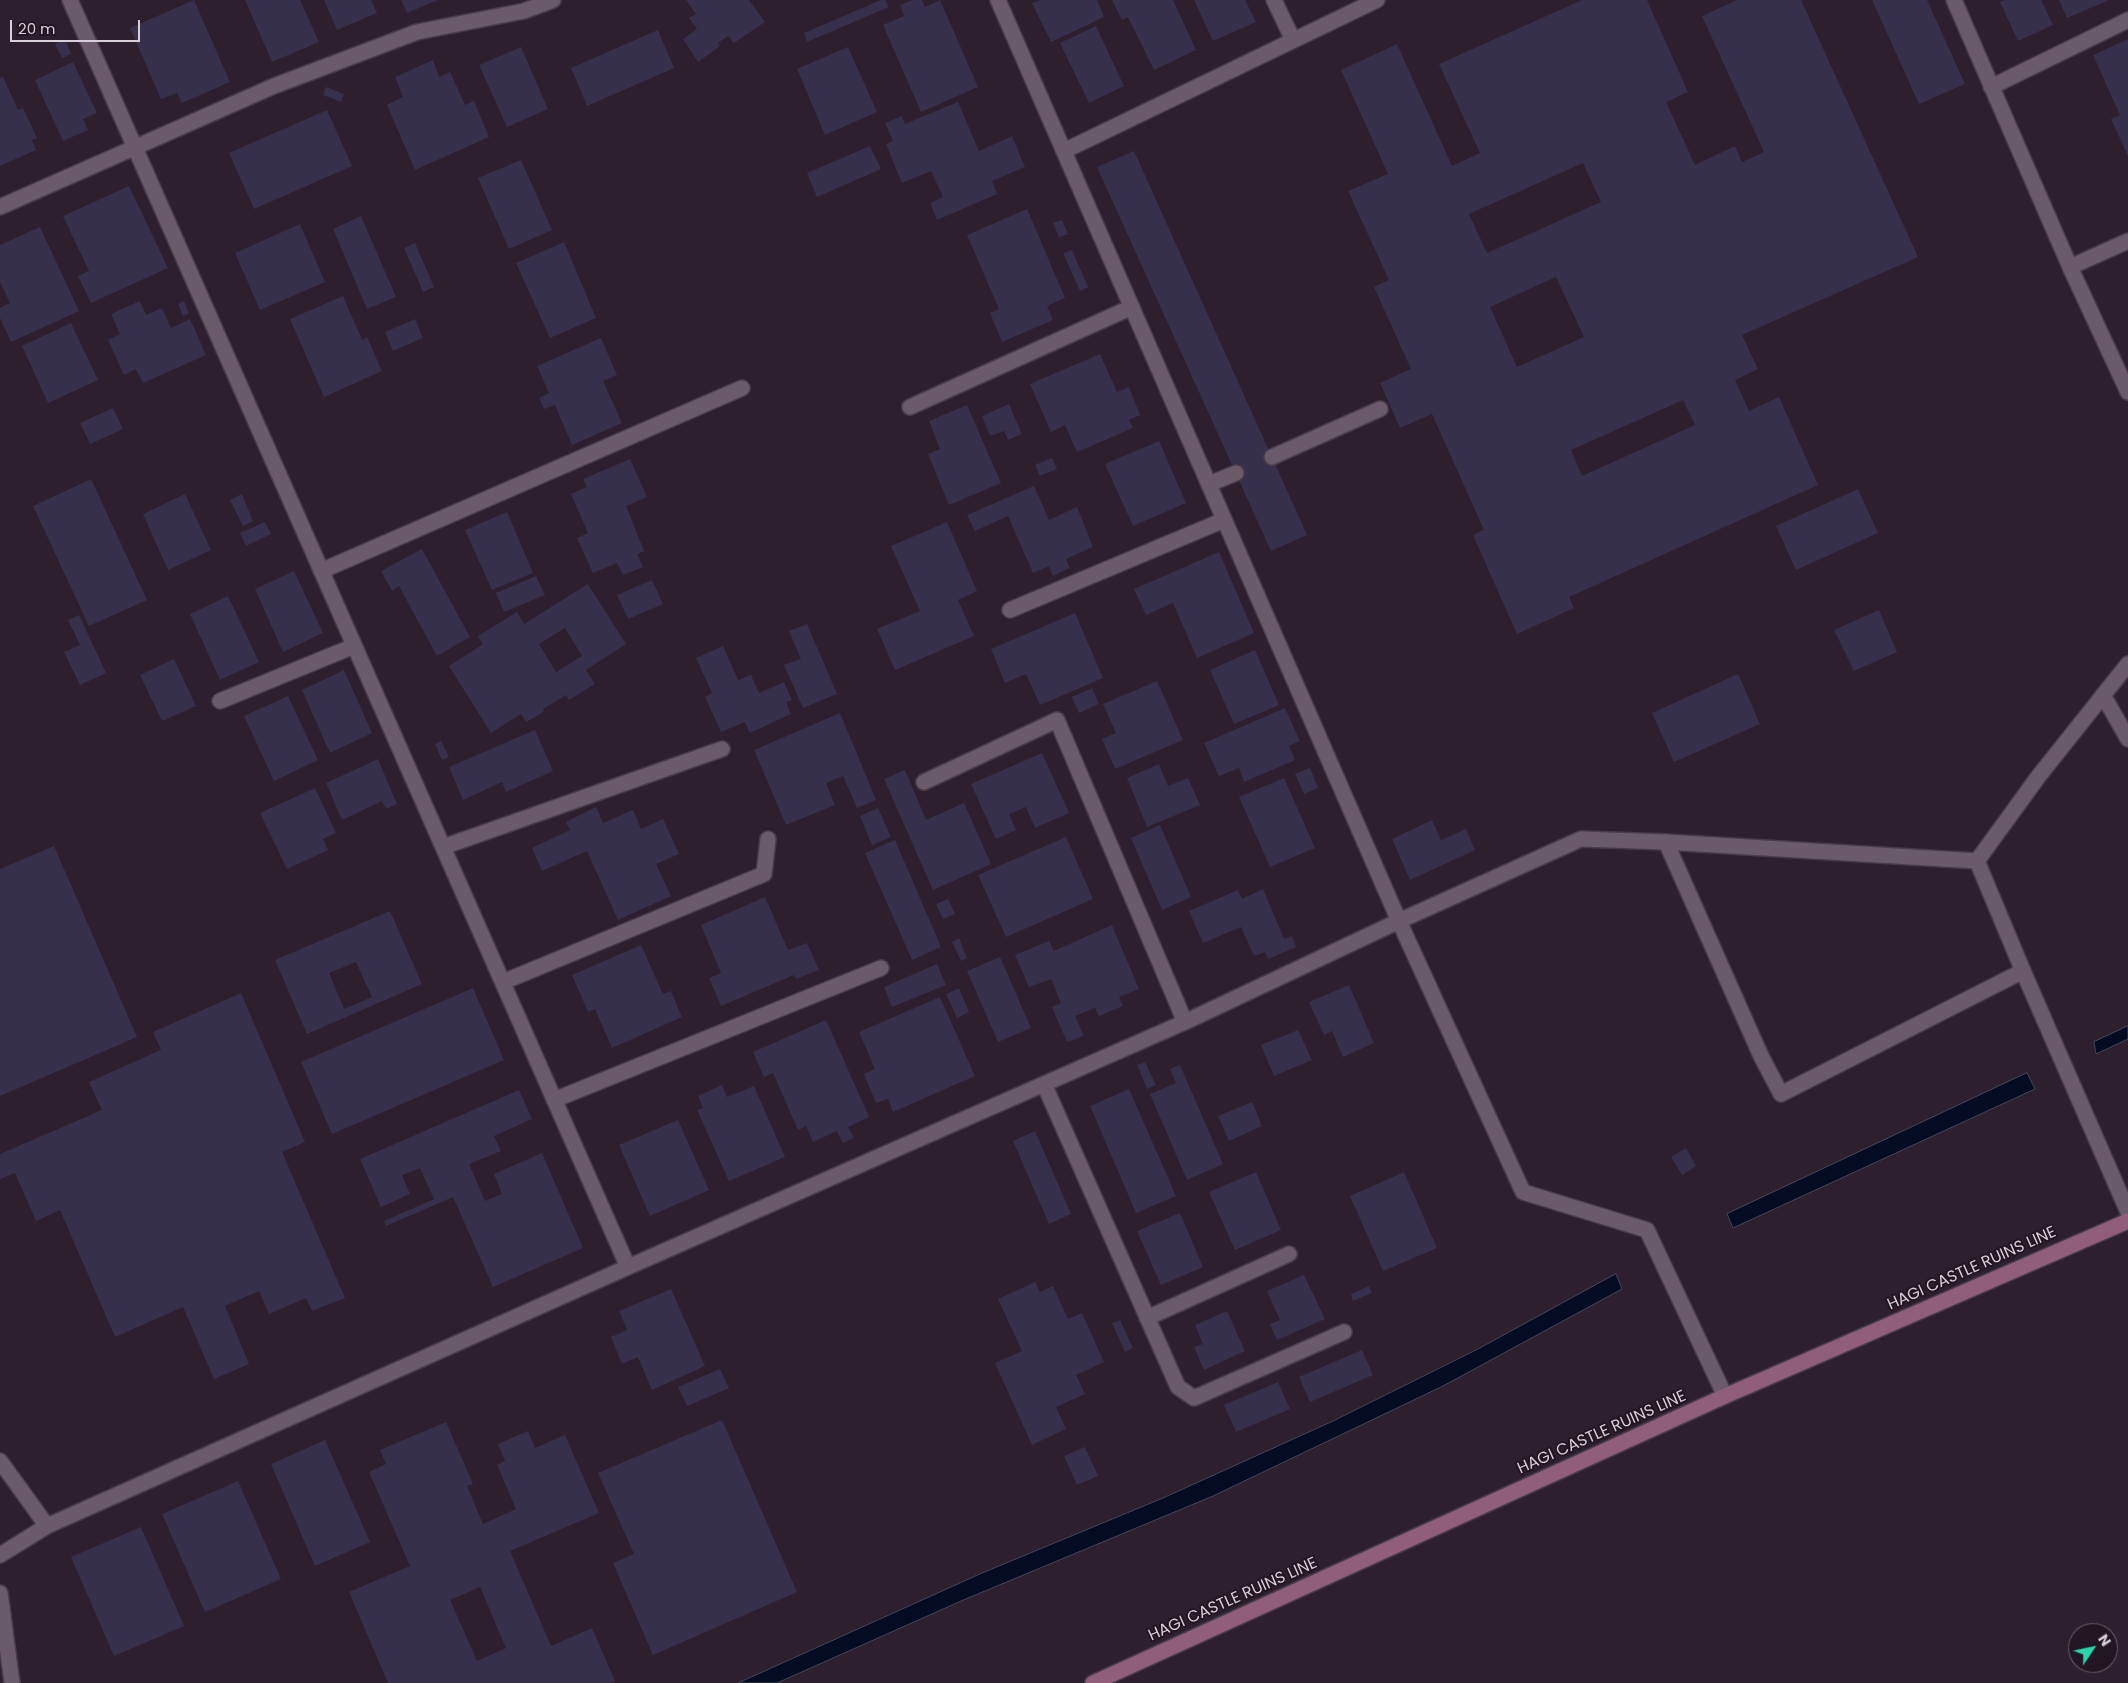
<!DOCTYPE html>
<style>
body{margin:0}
#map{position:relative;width:2128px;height:1683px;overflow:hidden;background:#2d1f2d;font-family:Poppins,sans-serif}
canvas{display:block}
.north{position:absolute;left:2068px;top:1623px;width:50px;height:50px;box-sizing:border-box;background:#231623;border:1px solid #6b606b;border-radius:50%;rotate:56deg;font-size:14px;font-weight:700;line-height:20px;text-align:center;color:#d8cfd8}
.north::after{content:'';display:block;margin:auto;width:18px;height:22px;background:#2bd5ac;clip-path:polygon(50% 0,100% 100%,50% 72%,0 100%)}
.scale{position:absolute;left:10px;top:20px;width:130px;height:22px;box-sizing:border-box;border:2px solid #d8cfd8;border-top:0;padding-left:6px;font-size:15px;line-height:18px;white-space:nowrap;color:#d8cfd8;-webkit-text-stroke:4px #231623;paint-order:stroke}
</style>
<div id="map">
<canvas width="2128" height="1683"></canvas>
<div class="north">N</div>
<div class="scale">20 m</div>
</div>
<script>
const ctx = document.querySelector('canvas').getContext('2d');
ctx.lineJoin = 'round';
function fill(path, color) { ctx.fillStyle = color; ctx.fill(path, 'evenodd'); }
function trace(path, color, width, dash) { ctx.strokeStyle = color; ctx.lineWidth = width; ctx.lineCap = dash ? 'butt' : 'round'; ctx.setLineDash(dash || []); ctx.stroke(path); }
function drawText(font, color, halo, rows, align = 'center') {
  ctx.font = font + ' Poppins,sans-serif'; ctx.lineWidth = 4; ctx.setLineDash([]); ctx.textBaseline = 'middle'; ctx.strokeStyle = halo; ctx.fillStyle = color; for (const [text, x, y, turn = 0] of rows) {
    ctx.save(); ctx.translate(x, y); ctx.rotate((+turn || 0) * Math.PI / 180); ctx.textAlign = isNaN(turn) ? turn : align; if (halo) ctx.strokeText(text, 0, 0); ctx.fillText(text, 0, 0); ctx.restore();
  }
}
const water = new Path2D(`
 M 2128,1026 L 2128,1039 L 2096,1054 L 2094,1042 Z
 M 2027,1073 L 2035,1089 L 1733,1228 L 1727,1214 Z
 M 1616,1274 L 1622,1289 L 1443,1386 L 1213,1496 L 961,1601 L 777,1683 L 738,1683 L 982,1573 L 1163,1498 L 1333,1421 L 1478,1349 Z`);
const building = new Path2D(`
 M 194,0 L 230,82 L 182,103 L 177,93 L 161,99 L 130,28 Z
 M 245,0 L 300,0 L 319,42 L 272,62 Z
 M 324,0 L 371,0 L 377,13 L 337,30 Z
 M 401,0 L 438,0 L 407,13 Z
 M 686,0 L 749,0 L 765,22 L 734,43 L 728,36 L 718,43 L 720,46 L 698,62 L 683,39 L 697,29 L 689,18 L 696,14 Z
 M 881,0 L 885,0 L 889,7 L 807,42 L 804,33 Z
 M 913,0 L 922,0 L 925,7 L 940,0 L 978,87 L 921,112 L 883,25 L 904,16 L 900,5 Z
 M 1040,0 L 1097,0 L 1104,17 L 1051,42 L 1032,3 Z
 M 1112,0 L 1173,0 L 1196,50 L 1154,70 L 1128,17 L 1122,20 Z
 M 1194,0 L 1245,0 L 1256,22 L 1213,41 Z
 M 1582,0 L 1647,0 L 1688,92 L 1666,102 L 1695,165 L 1735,146 L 1742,162 L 1764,152 L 1702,16 L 1737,0 L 1801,0 L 1918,257 L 1742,335 L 1758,369 L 1735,380 L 1749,411 L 1779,397 L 1818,485 L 1569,597 L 1574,608 L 1517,634 L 1473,535 L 1484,530 L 1432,414 L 1400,428 L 1380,383 L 1411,369 L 1374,287 L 1389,280 L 1348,191 L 1388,174 L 1341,70 L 1397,44 L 1452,166 L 1480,153 L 1439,64 ZM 1583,163 L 1601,202 L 1487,253 L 1469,214 ZM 1556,277 L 1584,337 L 1517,367 L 1490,307 ZM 1683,400 L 1695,425 L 1582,476 L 1571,450 Z
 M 1872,0 L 1927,0 L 1965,84 L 1919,104 Z
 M 2005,0 L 2041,0 L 2053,25 L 2018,41 L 2000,2 Z
 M 2059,0 L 2109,0 L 2067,18 Z
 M 1096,26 L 1124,86 L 1089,103 L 1060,43 Z
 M 658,30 L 674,68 L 587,106 L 571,68 Z
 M 65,39 L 71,54 L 62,58 L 55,44 Z
 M 2128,39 L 2128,156 L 2111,119 L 2120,115 L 2093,55 Z
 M 521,47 L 548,109 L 507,127 L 479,65 Z
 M 848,47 L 877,112 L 825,135 L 797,69 Z
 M 433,60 L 439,77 L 450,72 L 465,105 L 474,101 L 489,137 L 415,170 L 387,105 L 403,97 L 395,77 Z
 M 73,62 L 97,113 L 83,119 L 88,130 L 63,141 L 35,80 Z
 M 3,77 L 18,110 L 23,108 L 37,138 L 32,140 L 36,150 L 0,166 L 0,78 Z
 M 326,87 L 344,94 L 341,102 L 323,95 Z
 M 958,102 L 979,151 L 1012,136 L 1025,167 L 992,181 L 997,194 L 937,220 L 930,203 L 943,197 L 931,171 L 902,183 L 886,144 L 893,141 L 885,123 L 902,116 L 905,124 Z
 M 327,110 L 352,166 L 254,209 L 229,153 Z
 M 870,146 L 881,169 L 817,197 L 807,173 Z
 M 1134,151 L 1307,535 L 1271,551 L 1097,167 Z
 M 521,160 L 552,230 L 509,249 L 478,178 Z
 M 129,186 L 168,268 L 91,303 L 78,276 L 89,271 L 63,216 Z
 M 1027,209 L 1065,298 L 1047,306 L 1053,320 L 1002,342 L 990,313 L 999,309 L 967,235 Z
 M 361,216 L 396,297 L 367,309 L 333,229 Z
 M 1062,220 L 1068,234 L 1059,237 L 1053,223 Z
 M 300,224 L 325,282 L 260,310 L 235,253 Z
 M 40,227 L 79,311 L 11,342 L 0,318 L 0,308 L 10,303 L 0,282 L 0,245 Z
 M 564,242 L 596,318 L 550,338 L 516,263 Z
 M 415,243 L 434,287 L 423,292 L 404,248 Z
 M 1072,250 L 1088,287 L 1080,291 L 1063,253 Z
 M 343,296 L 362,340 L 367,337 L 382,371 L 324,397 L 290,319 Z
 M 140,301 L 146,315 L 162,308 L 171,328 L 190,319 L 206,355 L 143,383 L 136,369 L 124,375 L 108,340 L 120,334 L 111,314 Z
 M 184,301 L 189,313 L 183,316 L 178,304 Z
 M 415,319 L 423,338 L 393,351 L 385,332 Z
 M 71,323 L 98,380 L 48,403 L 22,346 Z
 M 601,338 L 617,375 L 603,381 L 622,423 L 572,445 L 555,405 L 544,409 L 539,398 L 549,393 L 537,366 Z
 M 1100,354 L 1117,392 L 1129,387 L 1140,415 L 1129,420 L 1133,428 L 1077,452 L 1065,425 L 1051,432 L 1030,384 Z
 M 1009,404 L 1022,434 L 1008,440 L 1004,431 L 990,436 L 982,416 Z
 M 967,405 L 1001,483 L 949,505 L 928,454 L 940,449 L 929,421 Z
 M 113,408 L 123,429 L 90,444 L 80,423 Z
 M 1159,441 L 1186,503 L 1133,526 L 1105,464 Z
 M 1052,458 L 1057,469 L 1040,476 L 1035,465 Z
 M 630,459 L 647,497 L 626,506 L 644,551 L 637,554 L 643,567 L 623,575 L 617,563 L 593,573 L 577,538 L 588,533 L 571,494 L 587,487 L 583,479 Z
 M 91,479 L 147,600 L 89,626 L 33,506 Z
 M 1034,486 L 1049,520 L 1077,507 L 1093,547 L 1066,559 L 1070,568 L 1053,576 L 1049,566 L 1033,573 L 1008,516 L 975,531 L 967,515 Z
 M 1858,489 L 1878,533 L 1796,570 L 1776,526 Z
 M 185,494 L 211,550 L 168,570 L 143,514 Z
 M 242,494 L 253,521 L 243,526 L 230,500 Z
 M 507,512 L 533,573 L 492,590 L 465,530 Z
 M 265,522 L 271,534 L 246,546 L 240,533 Z
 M 947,522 L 977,591 L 958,600 L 974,636 L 895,670 L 877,629 L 920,611 L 891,546 Z
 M 422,549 L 470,637 L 437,656 L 399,586 L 392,591 L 381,571 Z
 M 1219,552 L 1254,633 L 1197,658 L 1173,603 L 1146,615 L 1134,589 Z
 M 294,571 L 323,633 L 283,652 L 255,589 Z
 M 536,576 L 545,595 L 504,612 L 496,593 Z
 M 652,580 L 663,604 L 628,619 L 617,595 Z
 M 588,584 L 626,644 L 586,670 L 595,684 L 569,700 L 566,695 L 543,709 L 544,712 L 526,722 L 521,714 L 491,733 L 449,666 L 483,644 L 478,636 L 517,612 L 524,624 ZM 565,628 L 582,656 L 556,672 L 539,644 Z
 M 228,596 L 259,662 L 220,680 L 190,614 Z
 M 1879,610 L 1897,652 L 1854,671 L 1834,630 Z
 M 1075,613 L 1103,678 L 1040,705 L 1026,674 L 1005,683 L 991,649 Z
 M 79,615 L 106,673 L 80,685 L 64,652 L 80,645 L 68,620 Z
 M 807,624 L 837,694 L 803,708 L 784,665 L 801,659 L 789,631 Z
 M 723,646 L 738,680 L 751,675 L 759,693 L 784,682 L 792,700 L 786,702 L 791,714 L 750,733 L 745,722 L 721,732 L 705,697 L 712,693 L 696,658 Z
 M 1255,650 L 1279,705 L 1234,724 L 1210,670 Z
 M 174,659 L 196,706 L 162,721 L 140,675 Z
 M 344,670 L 372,733 L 330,753 L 302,690 Z
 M 1738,674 L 1760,724 L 1674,762 L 1652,713 Z
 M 1157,681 L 1183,740 L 1115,769 L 1102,739 L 1116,733 L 1103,704 Z
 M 1092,688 L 1099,704 L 1079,713 L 1072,697 Z
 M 288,696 L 318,760 L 274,781 L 244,716 Z
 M 1285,708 L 1300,741 L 1289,746 L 1295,760 L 1244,782 L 1239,768 L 1219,776 L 1204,743 Z
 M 840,713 L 876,800 L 857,808 L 843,776 L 826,783 L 835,805 L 786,825 L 754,750 Z
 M 535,730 L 553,771 L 506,792 L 502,782 L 463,800 L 449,767 Z
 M 441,741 L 449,757 L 442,760 L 435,744 Z
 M 1042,753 L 1069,813 L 1035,828 L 1026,807 L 1009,814 L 1016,830 L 996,839 L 971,784 Z
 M 378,759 L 397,804 L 386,809 L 382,801 L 342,820 L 326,783 Z
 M 1159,764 L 1168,786 L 1188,778 L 1200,805 L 1147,827 L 1127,778 Z
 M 1310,768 L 1318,788 L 1304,794 L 1295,774 Z
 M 905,770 L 926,820 L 964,803 L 991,864 L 933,890 L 884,779 Z
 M 1284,778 L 1315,848 L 1270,867 L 1239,797 Z
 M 315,788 L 336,833 L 323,839 L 328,850 L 287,869 L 260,813 Z
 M 596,807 L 603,823 L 633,810 L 641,829 L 663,819 L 679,854 L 656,864 L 671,896 L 618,920 L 587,851 L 542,871 L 532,848 L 570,830 L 566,822 Z
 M 878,808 L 891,837 L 872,845 L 860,816 Z
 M 1432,820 L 1441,840 L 1466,829 L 1475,850 L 1410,880 L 1392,839 Z
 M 1160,825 L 1191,897 L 1162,910 L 1131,838 Z
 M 1066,837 L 1093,899 L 1006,937 L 978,875 Z
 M 895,840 L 941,947 L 912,960 L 865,853 Z
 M 54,846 L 137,1037 L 0,1096 L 0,869 Z
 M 1263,889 L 1284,939 L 1292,936 L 1296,947 L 1268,959 L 1265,952 L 1254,956 L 1241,927 L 1203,943 L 1189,911 L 1238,890 L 1242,899 Z
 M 765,897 L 788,950 L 807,943 L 819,970 L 796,979 L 794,975 L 721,1006 L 709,978 L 721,973 L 701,925 Z
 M 948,899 L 955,914 L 943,919 L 936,904 Z
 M 390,911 L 422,984 L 307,1034 L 275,960 ZM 356,962 L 372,997 L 344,1009 L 329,973 Z
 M 1112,925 L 1139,989 L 1119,997 L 1123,1006 L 1099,1016 L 1095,1008 L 1075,1016 L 1084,1036 L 1067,1042 L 1052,1007 L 1061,1003 L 1051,979 L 1029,987 L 1015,955 L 1049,941 L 1054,951 Z
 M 959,938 L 967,958 L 961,961 L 952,942 Z
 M 641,945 L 663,994 L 671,991 L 682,1017 L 612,1048 L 595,1009 L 588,1012 L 572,975 Z
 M 1000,957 L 1031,1028 L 998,1042 L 967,971 Z
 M 937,964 L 946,985 L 892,1007 L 884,987 Z
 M 1349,985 L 1374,1043 L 1343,1057 L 1332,1031 L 1324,1035 L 1309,1002 Z
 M 473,988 L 504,1060 L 332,1134 L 301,1062 Z
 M 959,988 L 969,1012 L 957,1018 L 946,994 Z
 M 241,993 L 305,1142 L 282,1152 L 345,1298 L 312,1311 L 306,1298 L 269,1314 L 259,1291 L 225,1306 L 249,1364 L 214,1379 L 183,1307 L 115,1337 L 60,1210 L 36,1221 L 15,1173 L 0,1179 L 0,1154 L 102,1110 L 89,1082 L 161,1050 L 153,1032 Z
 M 940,997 L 975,1076 L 893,1112 L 888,1099 L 876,1103 L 864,1074 L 875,1069 L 859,1032 Z
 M 826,1020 L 869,1117 L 848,1127 L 854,1138 L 843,1143 L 837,1131 L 813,1142 L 806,1126 L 798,1130 L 773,1073 L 764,1077 L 753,1052 Z
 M 1298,1030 L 1312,1060 L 1274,1076 L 1261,1045 Z
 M 1145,1062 L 1156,1085 L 1147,1089 L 1137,1065 Z
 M 1180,1065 L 1223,1164 L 1187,1180 L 1150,1094 L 1176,1083 L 1170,1069 Z
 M 722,1085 L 727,1097 L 754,1086 L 785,1157 L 729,1181 L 697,1110 L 703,1108 L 698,1096 Z
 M 1129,1089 L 1176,1196 L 1136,1213 L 1090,1106 Z
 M 519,1090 L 532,1119 L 494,1136 L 501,1151 L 469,1164 L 485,1201 L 502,1194 L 494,1174 L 542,1153 L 583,1248 L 493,1287 L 453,1197 L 386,1226 L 384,1221 L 434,1199 L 420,1168 L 402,1175 L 410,1194 L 381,1207 L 360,1159 Z
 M 1252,1102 L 1262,1126 L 1229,1141 L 1218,1116 Z
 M 678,1120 L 709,1190 L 650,1216 L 619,1145 Z
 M 1035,1131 L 1071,1214 L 1049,1224 L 1013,1141 Z
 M 1686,1148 L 1696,1166 L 1682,1175 L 1671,1157 Z
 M 1256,1172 L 1281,1230 L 1235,1250 L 1209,1192 Z
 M 1404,1172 L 1437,1248 L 1383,1271 L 1350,1196 Z
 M 1180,1213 L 1203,1267 L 1161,1285 L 1137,1231 Z
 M 1304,1275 L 1325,1319 L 1277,1340 L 1270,1324 L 1280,1320 L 1267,1291 Z
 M 1035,1282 L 1040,1292 L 1053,1286 L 1068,1319 L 1082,1313 L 1104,1362 L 1076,1375 L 1085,1394 L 1056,1407 L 1066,1429 L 1032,1445 L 995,1363 L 1022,1351 L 998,1299 Z
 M 1369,1286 L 1372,1293 L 1353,1301 L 1351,1294 Z
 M 671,1289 L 705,1366 L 652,1390 L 638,1357 L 622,1364 L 611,1337 L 627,1330 L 619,1311 Z
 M 1227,1311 L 1245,1351 L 1204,1370 L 1194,1347 L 1203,1344 L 1195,1325 Z
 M 1120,1320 L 1133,1348 L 1125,1352 L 1112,1323 Z
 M 1362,1350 L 1373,1375 L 1310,1402 L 1299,1377 Z
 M 720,1369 L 729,1388 L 687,1406 L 678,1387 Z
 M 1278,1382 L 1290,1409 L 1236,1432 L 1224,1405 Z
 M 722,1420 L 797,1592 L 653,1655 L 613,1563 L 634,1554 L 598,1473 Z
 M 446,1422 L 473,1484 L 467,1486 L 483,1524 L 516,1509 L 497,1465 L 505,1461 L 498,1444 L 528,1431 L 535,1448 L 565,1435 L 599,1513 L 510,1551 L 551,1646 L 592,1628 L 615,1681 L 610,1683 L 388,1683 L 349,1592 L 410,1566 L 369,1472 L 386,1464 L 380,1450 ZM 480,1587 L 506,1648 L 477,1661 L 450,1600 Z
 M 325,1440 L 370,1542 L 315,1566 L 271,1464 Z
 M 1085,1447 L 1098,1476 L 1077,1485 L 1064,1456 Z
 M 238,1481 L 281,1579 L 205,1612 L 162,1514 Z
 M 141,1527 L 184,1626 L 114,1656 L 71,1557 Z`);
const lane = new Path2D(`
 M 1272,457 L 1380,409
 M 1209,484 L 1236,473
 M 1666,842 L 1761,1056 L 1781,1094 L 2023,971`);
const street = new Path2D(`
 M 70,0 L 628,1267
 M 998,0 L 1399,921 L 1523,1192 L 1647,1230 L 1725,1396
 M 1274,0 L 1293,40
 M 1954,0 L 2070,267 L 2128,392
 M 1991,87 L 2128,20
 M 1064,151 L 1377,0
 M 0,207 L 274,86 L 417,32 L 524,11 L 553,0
 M 2070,267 L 2128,241
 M 910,407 L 1132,307
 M 321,571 L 742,388
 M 1010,610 L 1224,520
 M 2128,664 L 2038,777 L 1977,861 L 2023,971 L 2128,1212
 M 2103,695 L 2128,739
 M 220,701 L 354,646
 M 924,782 L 1057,720 L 1185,1022
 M 443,847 L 722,749
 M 503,982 L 764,874 L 768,839
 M 1044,1084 L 1178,1387 L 1194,1398 L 1344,1332
 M 554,1100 L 881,968
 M 1147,1318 L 1289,1254
 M 0,1461 L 47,1526
 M 0,1555 L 47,1526 L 628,1267 L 1185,1022 L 1399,921 L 1581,839 L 1666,842 L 1977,861
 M 0,1593 L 12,1683`);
const secondary = new Path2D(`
 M 1093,1683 L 1725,1396 L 2128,1221`);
const streetNames = [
 ["HAGI CASTLE RUINS LINE",1972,1269,-24],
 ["HAGI CASTLE RUINS LINE",1602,1433,-24],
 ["HAGI CASTLE RUINS LINE",1233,1600,-24]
];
fill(water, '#040c24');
trace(water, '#44465a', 1);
fill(building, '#37304c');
trace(lane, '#483c48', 18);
trace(street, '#483c48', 18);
trace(secondary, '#483c48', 18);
trace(lane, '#6a5a6a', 15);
trace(street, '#6a5a6a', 15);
trace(secondary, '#915e79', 15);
drawText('16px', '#d8cfd8', '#231623', streetNames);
</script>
